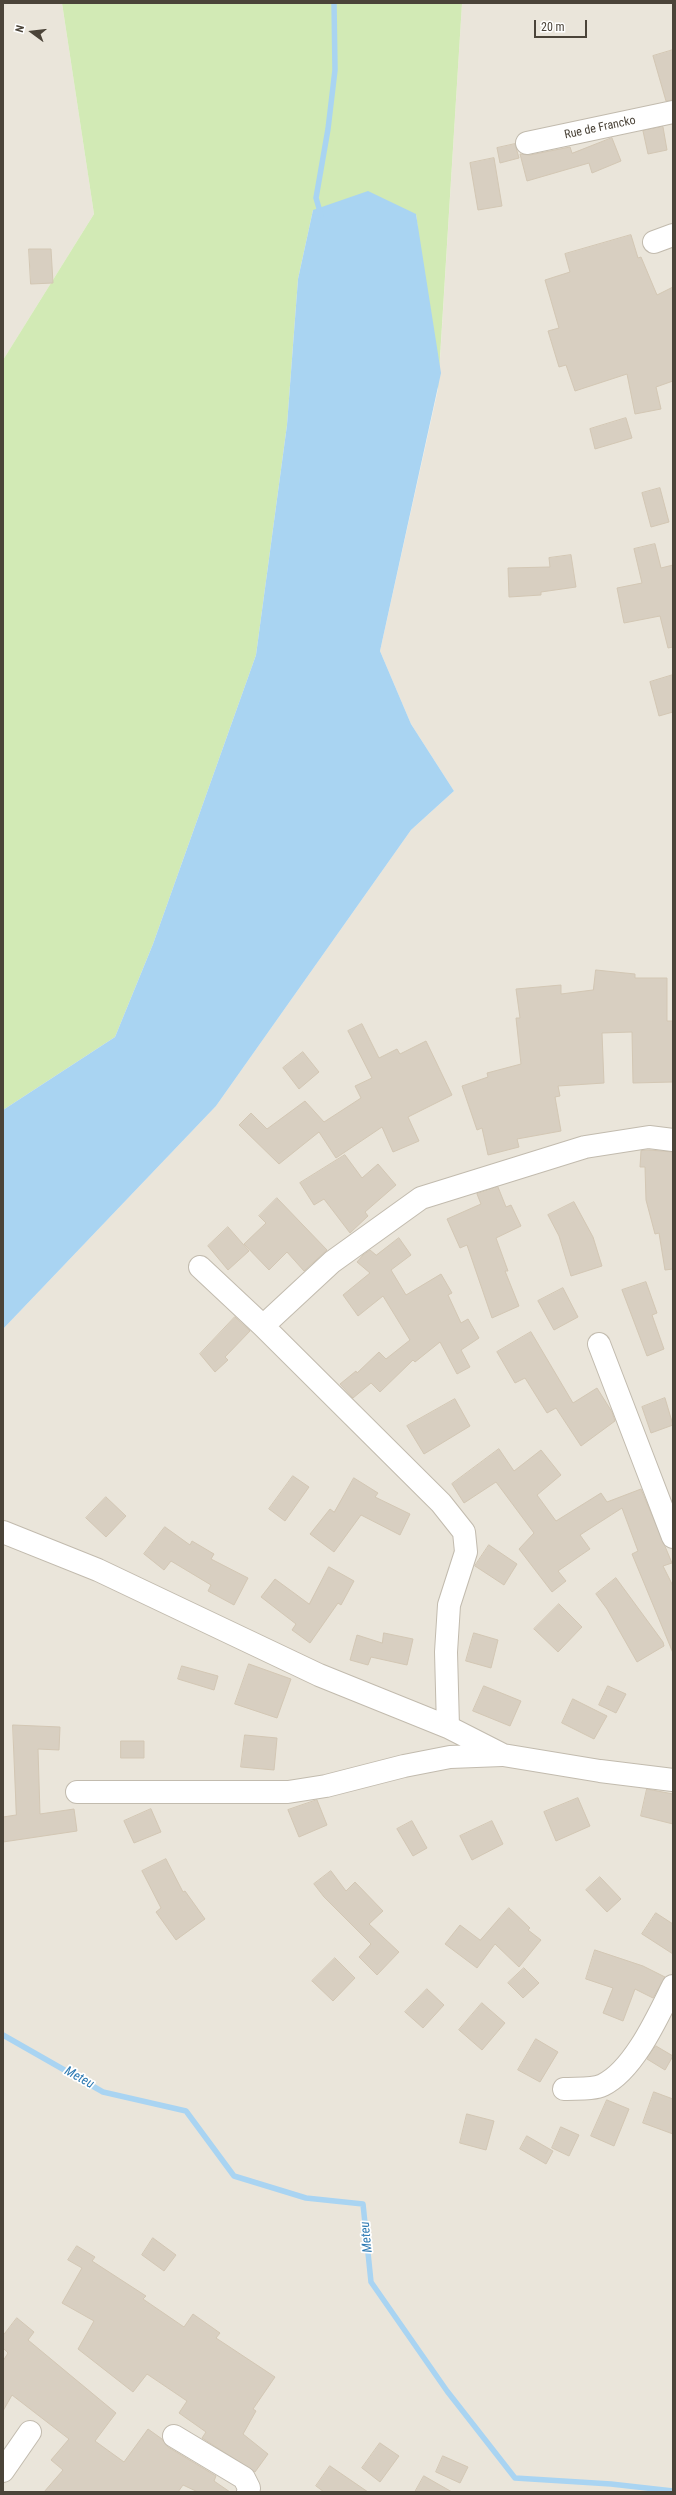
<!DOCTYPE html>
<style>
body{margin:0}
#map{position:relative;width:676px;height:2495px;overflow:hidden;background:#f6f3ec;font-family:"Roboto Condensed",sans-serif}
canvas{display:block}
.frame{position:absolute;inset:0;border:4px solid #4b4439;pointer-events:none}
.north{position:absolute;left:12px;top:12px;width:40px;height:40px;-webkit-text-stroke:3px #fff;paint-order:stroke;rotate:285deg;font-size:11px;font-weight:700;line-height:16px;text-align:center;color:#4b4439}
.north::after{content:'';display:block;margin:auto;width:14px;height:18px;background:#4b4439;clip-path:polygon(50% 0,100% 100%,50% 72%,0 100%)}
.scale{position:absolute;left:534px;top:20px;width:53px;height:18px;box-sizing:border-box;border:2px solid #4b4439;border-top:0;padding-left:5px;font-size:12px;line-height:14px;white-space:nowrap;color:#4b4439;-webkit-text-stroke:3px #fff;paint-order:stroke}
</style>
<div id="map">
<canvas width="676" height="2495"></canvas>
<div class="frame"></div>
<div class="north">N</div>
<div class="scale">20 m</div>
</div>
<script>
const ctx = document.querySelector('canvas').getContext('2d');
ctx.lineJoin = 'round';
function fill(path, color) { ctx.fillStyle = color; ctx.fill(path, 'evenodd'); }
function trace(path, color, width, dash) { ctx.strokeStyle = color; ctx.lineWidth = width; ctx.lineCap = dash ? 'butt' : 'round'; ctx.setLineDash(dash || []); ctx.stroke(path); }
function drawText(font, color, halo, rows, align = 'center') {
  ctx.font = font + ' "Roboto Condensed",sans-serif'; ctx.lineWidth = 3.5; ctx.setLineDash([]); ctx.textBaseline = 'middle'; ctx.strokeStyle = halo; ctx.fillStyle = color; for (const [text, x, y, turn = 0] of rows) {
    ctx.save(); ctx.translate(x, y); ctx.rotate((+turn || 0) * Math.PI / 180); ctx.textAlign = isNaN(turn) ? turn : align; if (halo) ctx.strokeText(text, 0, 0); ctx.fillText(text, 0, 0); ctx.restore();
  }
}
const residential = new Path2D(`
 M 3,3 L 62,3 L 94,214 L 3,360 Z
 M 462,3 L 673,3 L 673,2492 L 3,2492 L 3,1329 L 216,1106 L 411,830 L 454,791 L 411,724 L 380,651 L 438,389 L 416,214 L 440,359 Z`);
const green = new Path2D(`
 M 62,3 L 462,3 L 438,389 L 416,214 L 313,210 L 298,279 L 287,425 L 256,655 L 153,944 L 115,1037 L 3,1110 L 3,360 L 94,214 Z`);
const water = new Path2D(`
 M 368,191 L 416,214 L 441,373 L 380,651 L 411,724 L 454,791 L 411,830 L 216,1106 L 3,1329 L 3,1110 L 115,1037 L 153,944 L 256,655 L 287,425 L 298,279 L 313,210 Z`);
const stream = new Path2D(`
 M 321,215 L 316,198 L 328,129 L 335,70 L 334,3
 M 3,2035 L 103,2092 L 186,2111 L 234,2176 L 306,2198 L 363,2204 L 371,2282 L 447,2391 L 515,2478 L 611,2484 L 673,2491`);
const building = new Path2D(`
 M 673,50 L 673,100 L 666,101 L 653,56 Z
 M 663,127 L 667,150 L 648,154 L 643,131 Z
 M 612,138 L 621,161 L 592,173 L 589,163 L 527,181 L 520,154 L 530,155 L 570,147 L 572,153 Z
 M 515,144 L 519,158 L 500,163 L 497,148 Z
 M 494,158 L 502,206 L 478,210 L 470,163 Z
 M 631,235 L 638,258 L 641,257 L 657,295 L 673,287 L 673,381 L 656,387 L 661,409 L 635,414 L 627,374 L 575,391 L 566,365 L 559,367 L 548,331 L 559,328 L 545,280 L 570,272 L 565,254 Z
 M 29,249 L 51,249 L 53,283 L 31,284 Z
 M 626,418 L 632,438 L 595,449 L 590,429 Z
 M 660,488 L 669,522 L 651,527 L 642,493 Z
 M 655,544 L 661,568 L 673,565 L 673,647 L 668,648 L 660,616 L 624,623 L 617,588 L 642,583 L 634,549 Z
 M 571,555 L 576,587 L 541,592 L 541,595 L 509,597 L 508,568 L 550,567 L 549,558 Z
 M 673,675 L 673,712 L 659,716 L 650,682 Z
 M 596,970 L 635,974 L 635,978 L 667,978 L 667,1021 L 673,1021 L 673,1082 L 633,1083 L 632,1032 L 602,1033 L 604,1083 L 558,1086 L 560,1096 L 555,1097 L 561,1131 L 517,1139 L 519,1147 L 488,1155 L 482,1128 L 477,1130 L 462,1086 L 488,1077 L 487,1073 L 521,1064 L 516,1018 L 520,1018 L 516,989 L 561,985 L 561,994 L 593,990 Z
 M 362,1024 L 379,1058 L 397,1049 L 400,1054 L 426,1041 L 452,1095 L 408,1117 L 419,1141 L 393,1152 L 382,1127 L 336,1158 L 319,1132 L 279,1164 L 239,1125 L 251,1113 L 267,1129 L 305,1101 L 324,1122 L 361,1098 L 355,1086 L 372,1078 L 348,1031 Z
 M 303,1052 L 319,1072 L 299,1089 L 283,1068 Z
 M 649,1150 L 673,1152 L 673,1269 L 665,1270 L 659,1233 L 655,1234 L 646,1200 L 645,1167 L 640,1167 L 641,1151 Z
 M 345,1155 L 362,1178 L 378,1164 L 396,1185 L 365,1212 L 368,1216 L 350,1233 L 324,1199 L 314,1205 L 300,1183 Z
 M 498,1187 L 506,1207 L 511,1205 L 521,1226 L 496,1238 L 508,1271 L 505,1271 L 519,1306 L 492,1318 L 467,1245 L 460,1248 L 447,1219 L 481,1204 L 477,1194 Z
 M 277,1198 L 327,1250 L 304,1271 L 287,1252 L 269,1270 L 244,1244 L 266,1223 L 259,1216 Z
 M 574,1202 L 593,1237 L 602,1266 L 571,1276 L 559,1236 L 548,1215 Z
 M 228,1227 L 249,1251 L 228,1270 L 208,1246 Z
 M 399,1238 L 411,1255 L 391,1270 L 406,1295 L 441,1274 L 452,1293 L 448,1295 L 461,1323 L 468,1319 L 479,1338 L 461,1350 L 470,1367 L 457,1374 L 440,1342 L 415,1362 L 413,1360 L 380,1392 L 371,1383 L 353,1398 L 340,1384 L 356,1371 L 357,1373 L 379,1352 L 386,1359 L 410,1340 L 383,1296 L 358,1316 L 343,1295 L 370,1273 L 357,1262 L 363,1255 L 370,1250 L 376,1255 Z
 M 646,1282 L 657,1313 L 652,1315 L 664,1349 L 647,1356 L 622,1290 Z
 M 563,1288 L 578,1317 L 554,1330 L 538,1301 Z
 M 235,1317 L 250,1331 L 225,1357 L 228,1360 L 215,1372 L 200,1354 Z
 M 531,1332 L 573,1403 L 597,1388 L 612,1412 L 615,1421 L 581,1446 L 556,1408 L 547,1413 L 525,1378 L 515,1383 L 497,1352 Z
 M 665,1398 L 673,1425 L 651,1433 L 642,1407 Z
 M 455,1399 L 470,1426 L 424,1454 L 407,1426 Z
 M 499,1449 L 514,1471 L 541,1450 L 561,1475 L 537,1495 L 556,1521 L 601,1493 L 607,1502 L 641,1489 L 672,1563 L 663,1566 L 673,1586 L 673,1653 L 632,1554 L 638,1551 L 622,1508 L 580,1535 L 590,1549 L 558,1571 L 566,1581 L 552,1592 L 519,1549 L 534,1533 L 496,1482 L 464,1503 L 452,1484 Z
 M 293,1476 L 309,1487 L 285,1521 L 269,1509 Z
 M 354,1478 L 378,1493 L 375,1497 L 410,1514 L 400,1535 L 361,1515 L 334,1552 L 310,1534 L 330,1509 L 334,1512 Z
 M 106,1497 L 126,1516 L 106,1537 L 86,1518 Z
 M 165,1527 L 190,1545 L 192,1541 L 214,1554 L 211,1559 L 248,1578 L 234,1605 L 208,1591 L 211,1585 L 171,1561 L 164,1570 L 144,1554 Z
 M 489,1545 L 517,1564 L 504,1585 L 475,1566 Z
 M 329,1567 L 354,1581 L 341,1605 L 338,1603 L 310,1643 L 292,1630 L 296,1624 L 261,1597 L 275,1579 L 309,1604 Z
 M 616,1578 L 663,1642 L 664,1646 L 637,1662 L 607,1609 L 596,1594 Z
 M 559,1604 L 582,1627 L 558,1652 L 534,1629 Z
 M 384,1633 L 413,1639 L 407,1665 L 371,1657 L 368,1665 L 350,1660 L 357,1635 L 382,1643 Z
 M 474,1633 L 498,1640 L 491,1668 L 466,1661 Z
 M 249,1664 L 291,1679 L 277,1718 L 235,1704 Z
 M 182,1666 L 218,1676 L 214,1690 L 178,1679 Z
 M 484,1686 L 521,1701 L 510,1726 L 473,1711 Z
 M 608,1686 L 626,1694 L 616,1713 L 599,1705 Z
 M 573,1699 L 607,1716 L 594,1739 L 562,1723 Z
 M 13,1725 L 60,1727 L 59,1750 L 38,1749 L 40,1814 L 74,1809 L 77,1831 L 3,1842 L 3,1817 L 16,1815 Z
 M 245,1735 L 277,1738 L 274,1770 L 241,1767 Z
 M 121,1741 L 144,1741 L 144,1758 L 121,1758 Z
 M 647,1789 L 673,1794 L 673,1824 L 641,1816 Z
 M 578,1798 L 590,1826 L 556,1841 L 544,1812 Z
 M 317,1800 L 327,1825 L 299,1837 L 288,1810 Z
 M 151,1809 L 161,1832 L 134,1843 L 124,1821 Z
 M 412,1821 L 427,1848 L 413,1856 L 397,1829 Z
 M 492,1821 L 503,1844 L 472,1860 L 460,1836 Z
 M 166,1859 L 183,1892 L 185,1891 L 205,1919 L 176,1940 L 156,1912 L 161,1908 L 142,1871 Z
 M 331,1871 L 346,1891 L 355,1882 L 383,1911 L 369,1924 L 399,1952 L 377,1975 L 359,1957 L 371,1944 L 324,1897 L 314,1884 Z
 M 600,1877 L 621,1899 L 607,1912 L 586,1890 Z
 M 509,1908 L 530,1928 L 528,1930 L 541,1940 L 519,1967 L 495,1944 L 477,1968 L 445,1944 L 460,1925 L 480,1940 Z
 M 656,1913 L 673,1924 L 673,1954 L 642,1934 Z
 M 595,1950 L 643,1966 L 665,1977 L 653,1998 L 635,1989 L 623,2021 L 603,2013 L 613,1988 L 586,1979 Z
 M 335,1958 L 355,1978 L 333,2001 L 312,1981 Z
 M 524,1968 L 539,1983 L 523,1998 L 508,1983 Z
 M 427,1989 L 444,2005 L 423,2028 L 405,2012 Z
 M 482,2003 L 505,2023 L 482,2050 L 459,2030 Z
 M 536,2039 L 558,2052 L 540,2082 L 518,2070 Z
 M 656,2046 L 673,2056 L 665,2070 L 647,2059 Z
 M 654,2092 L 673,2099 L 673,2134 L 643,2123 Z
 M 607,2100 L 629,2109 L 614,2146 L 591,2136 Z
 M 467,2114 L 494,2121 L 486,2150 L 460,2143 Z
 M 561,2127 L 579,2135 L 569,2156 L 552,2148 Z
 M 527,2136 L 553,2151 L 546,2164 L 520,2149 Z
 M 153,2238 L 176,2255 L 164,2271 L 142,2255 Z
 M 77,2246 L 95,2257 L 92,2261 L 146,2296 L 143,2299 L 184,2327 L 193,2314 L 220,2333 L 216,2338 L 275,2377 L 253,2409 L 256,2411 L 243,2434 L 268,2454 L 255,2472 L 202,2438 L 206,2432 L 179,2413 L 187,2401 L 147,2374 L 133,2392 L 78,2349 L 94,2321 L 62,2303 L 82,2268 L 68,2260 Z
 M 17,2318 L 34,2332 L 28,2340 L 116,2413 L 95,2441 L 124,2462 L 148,2429 L 162,2439 L 168,2447 L 216,2476 L 214,2481 L 230,2492 L 198,2492 L 183,2485 L 178,2492 L 44,2492 L 63,2470 L 51,2460 L 69,2439 L 12,2395 L 3,2411 L 3,2361 L 8,2353 L 3,2348 L 3,2336 Z
 M 380,2443 L 399,2456 L 380,2482 L 362,2468 Z
 M 443,2456 L 468,2467 L 460,2483 L 436,2472 Z
 M 330,2466 L 368,2492 L 324,2492 L 316,2486 Z
 M 424,2476 L 452,2492 L 415,2492 Z`);
const minor = new Path2D(`
 M 527,143 L 673,112
 M 654,242 L 673,235
 M 200,1267 L 263,1326 L 441,1503 L 464,1532 L 466,1552 L 449,1605 L 446,1652 L 448,1727
 M 263,1326 L 332,1262 L 421,1198 L 585,1147 L 649,1137 L 673,1140
 M 599,1344 L 673,1537
 M 3,1532 L 98,1570 L 319,1675 L 448,1727 L 503,1755 L 600,1771 L 673,1780
 M 77,1792 L 288,1792 L 326,1786 L 404,1766 L 450,1757 L 502,1755
 M 564,2089 C 575,2088 593,2090 603,2085 C 634,2070 658,2016 673,1986
 M 174,2436 L 244,2478 L 249,2488 L 248,2492
 M 3,2471 L 30,2432`);
const streetNames = [
 ["Rue de Francko",600,128,-12]
];
const waterNames = [
 ["Meteu",79,2078,29],
 ["Meteu",367,2237,-96]
];
fill(residential, '#eae5da');
fill(green, '#d2eab5');
fill(water, '#a9d4f2');
trace(stream, '#a9d4f2', 5.5);
fill(building, '#d8cfc1');
trace(building, '#d3c7b4', 1);
trace(minor, '#c2bbae', 24);
trace(minor, '#fff', 22);
drawText('12px', '#4b4439', '#fff', streetNames);
drawText('italic 13px', '#2e7ab2', '#fff', waterNames);
</script>
